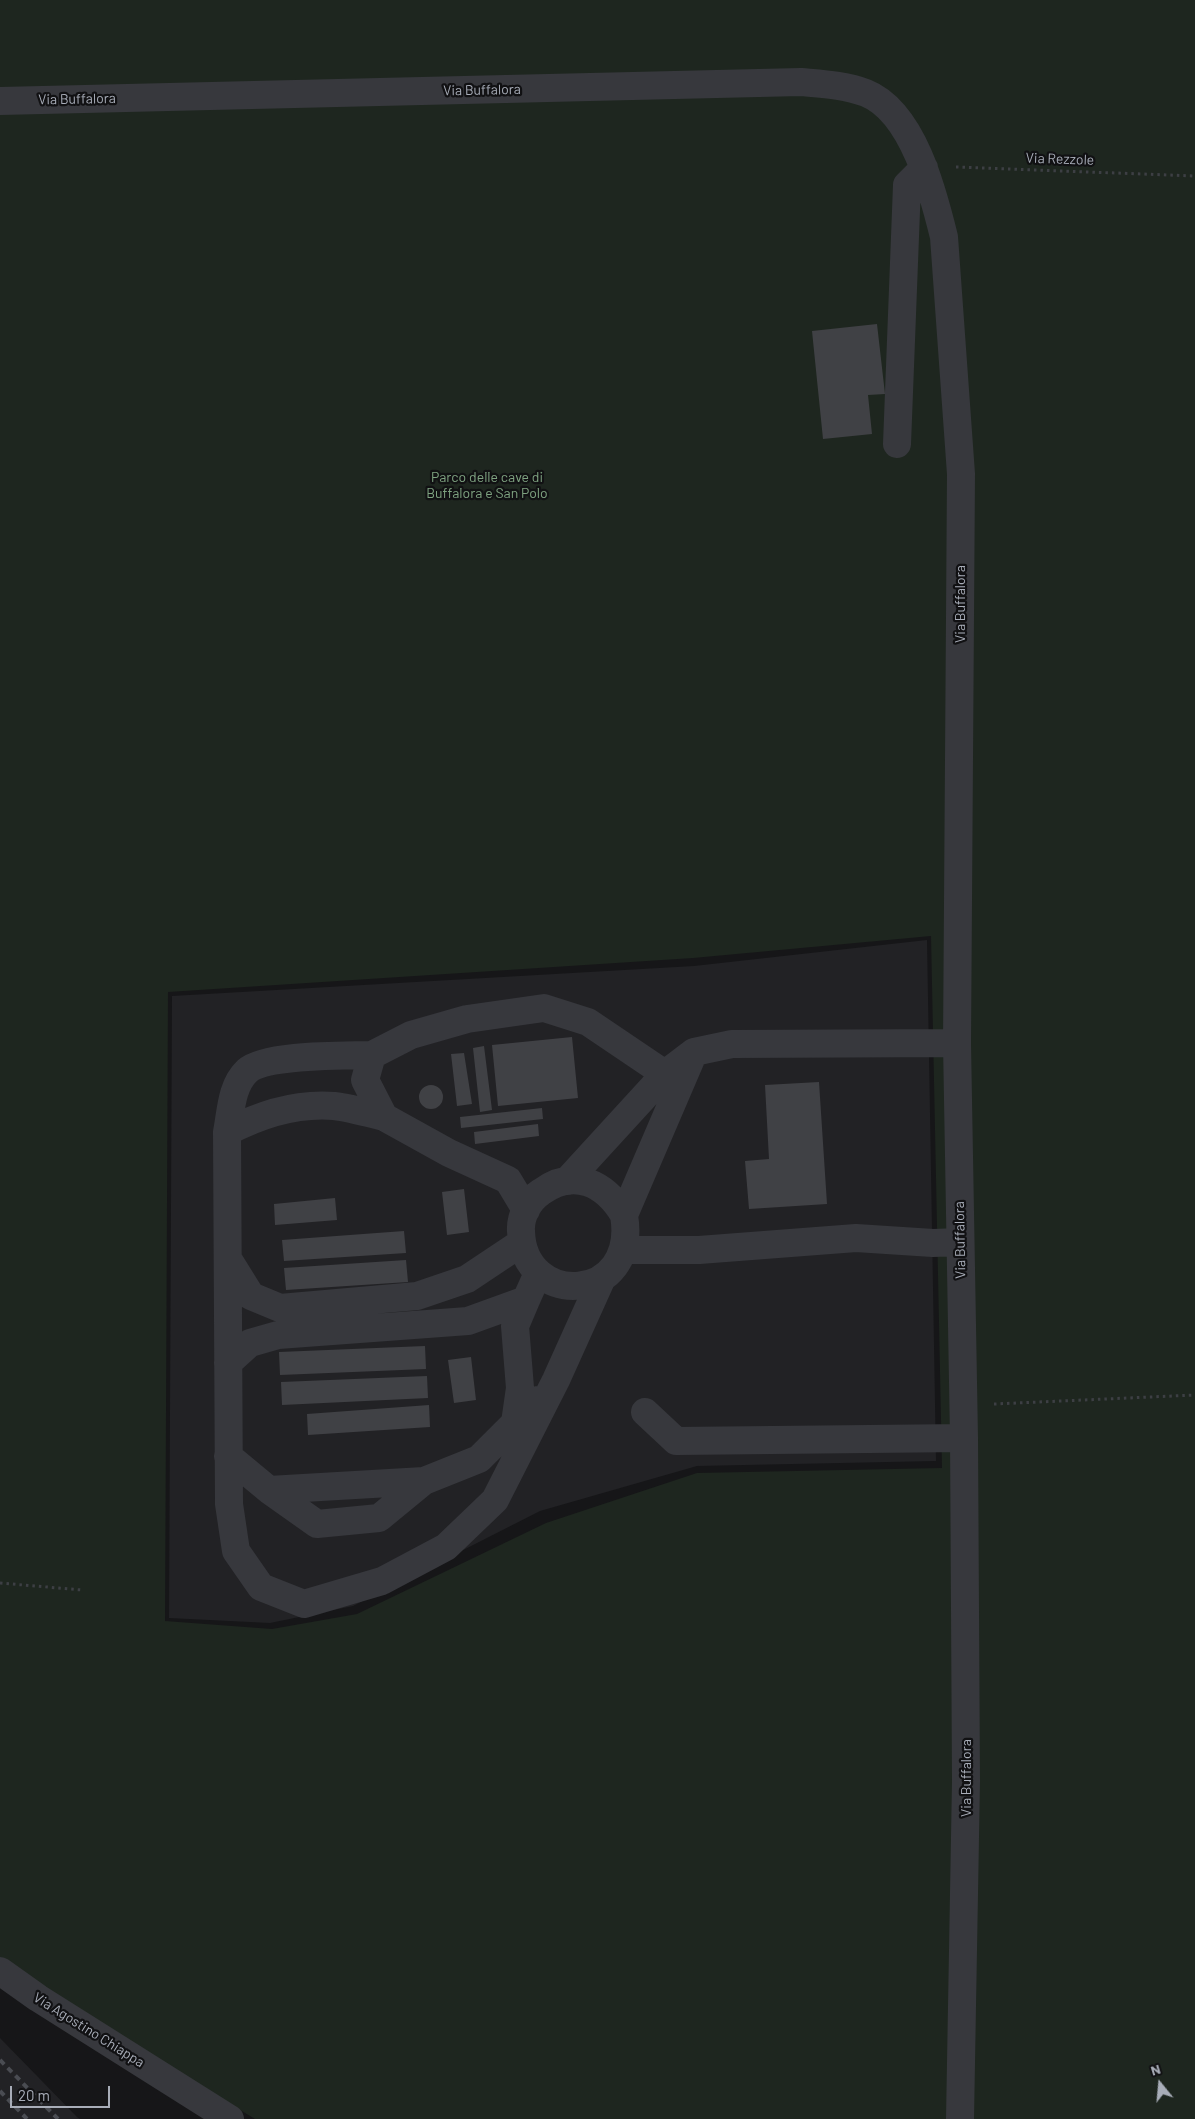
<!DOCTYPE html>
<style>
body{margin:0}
#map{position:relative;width:1195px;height:2119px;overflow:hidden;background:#161618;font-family:Barlow,sans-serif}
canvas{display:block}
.north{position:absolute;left:1135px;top:2059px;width:50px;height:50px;-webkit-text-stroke:4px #111113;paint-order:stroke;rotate:343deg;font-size:14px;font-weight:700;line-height:20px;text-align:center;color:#a8adb8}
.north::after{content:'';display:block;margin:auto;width:18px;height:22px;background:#a8adb8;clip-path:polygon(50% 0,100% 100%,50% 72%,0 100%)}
.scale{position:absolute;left:10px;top:2086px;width:100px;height:22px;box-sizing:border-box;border:2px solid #a8adb8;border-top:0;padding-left:6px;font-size:15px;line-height:18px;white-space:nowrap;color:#a8adb8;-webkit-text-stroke:4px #111113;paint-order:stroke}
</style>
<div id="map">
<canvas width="1195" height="2119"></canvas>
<div class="north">N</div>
<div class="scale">20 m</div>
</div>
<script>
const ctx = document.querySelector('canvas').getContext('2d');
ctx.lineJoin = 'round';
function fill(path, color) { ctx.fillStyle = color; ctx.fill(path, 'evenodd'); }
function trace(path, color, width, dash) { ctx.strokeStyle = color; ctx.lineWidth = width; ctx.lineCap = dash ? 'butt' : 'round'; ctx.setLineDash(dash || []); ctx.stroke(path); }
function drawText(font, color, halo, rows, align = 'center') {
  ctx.font = font + ' Barlow,sans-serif'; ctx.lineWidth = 4.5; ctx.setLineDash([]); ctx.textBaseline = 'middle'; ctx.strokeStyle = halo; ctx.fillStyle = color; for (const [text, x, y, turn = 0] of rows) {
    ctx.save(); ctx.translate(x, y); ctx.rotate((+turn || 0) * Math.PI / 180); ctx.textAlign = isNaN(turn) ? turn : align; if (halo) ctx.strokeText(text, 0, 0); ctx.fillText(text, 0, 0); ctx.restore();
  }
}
const built = new Path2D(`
 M 927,940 L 936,1461 L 697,1466 L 540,1511 L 353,1606 L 270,1623 L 169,1618 L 172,996 L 694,966 Z
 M 0,2038 L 77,2117 L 80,2119 L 0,2119 Z`);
const green = new Path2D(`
 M 0,0 L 1195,0 L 1195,2119 L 255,2119 L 42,1989 L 0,1957 ZM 931,936 L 942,1468 L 697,1473 L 546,1523 L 357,1614 L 272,1629 L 165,1621 L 168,992 L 693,958 Z`);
const building = new Path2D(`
 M 877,324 L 885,394 L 868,395 L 872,434 L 823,439 L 812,331 Z
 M 572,1037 L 578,1098 L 498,1106 L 492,1045 Z
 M 484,1046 L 492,1110 L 480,1112 L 473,1048 Z
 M 464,1053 L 472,1104 L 457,1106 L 451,1054 Z
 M 819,1082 L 827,1204 L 749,1209 L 745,1161 L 769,1159 L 765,1085 Z
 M419 1097a12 12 0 1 1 24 0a12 12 0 1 1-24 0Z
 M 542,1108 L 543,1119 L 461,1128 L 460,1117 Z
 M 538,1124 L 539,1136 L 475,1144 L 474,1132 Z
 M 464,1189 L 469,1232 L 447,1235 L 442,1192 Z
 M 335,1198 L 337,1220 L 275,1225 L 274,1204 Z
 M 404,1231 L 406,1253 L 284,1261 L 282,1240 Z
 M 406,1260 L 408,1282 L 286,1290 L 284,1268 Z
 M 425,1346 L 426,1369 L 280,1375 L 279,1352 Z
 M 471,1357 L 476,1400 L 454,1403 L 448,1360 Z
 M 427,1376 L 428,1398 L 282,1405 L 281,1382 Z
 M 429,1405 L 430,1427 L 308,1435 L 307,1414 Z`);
const path = new Path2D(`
 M 956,167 L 1195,176
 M 994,1404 L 1195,1395
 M 0,1583 L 82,1590`);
const minor = new Path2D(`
 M 0,101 L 801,82 C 823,84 845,85 866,93 C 913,112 933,192 944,237 L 961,474 L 957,1043 L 964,1438 L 966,1781 L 960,2119
 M 897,444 L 907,185 L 924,168
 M 372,1055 C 345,1056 266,1054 247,1071 C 231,1086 231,1112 227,1132 L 229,1504 L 236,1551 L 261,1587 L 304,1604 L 382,1581 L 446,1547 L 495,1500 L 556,1380 L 602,1278
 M 227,1132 C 261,1114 296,1103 334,1106 C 351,1108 368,1113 384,1117
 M 567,1181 L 665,1074 L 694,1052 L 732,1044 L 957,1043
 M 526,1210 L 508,1180 L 449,1153 L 384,1117 L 365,1080 L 372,1055 L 411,1035 L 467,1019 L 544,1008 L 588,1022 L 665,1074
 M 624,1215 C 605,1183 574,1168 541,1192 C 529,1200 520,1216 521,1231 C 523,1309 639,1304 624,1215 L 694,1052
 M 624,1250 L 699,1250 L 856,1238 L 933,1243 L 960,1242
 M 228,1259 L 251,1296 L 280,1308 L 417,1296 L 467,1279 L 521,1243
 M 228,1363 L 250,1343 L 278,1335 L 468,1321 L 526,1300 L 538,1273
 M 645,1412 L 676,1441 L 964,1438
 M 515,1423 L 520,1388 L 515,1326 L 526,1300
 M 228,1456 L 269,1490 L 424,1481 L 479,1459 L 538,1400
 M 269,1490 L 317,1524 L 379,1518 L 424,1481
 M 0,1971 L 38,1998 L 230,2119`);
const rail = new Path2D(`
 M 0,2060 L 58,2119
 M 0,2091 L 27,2119`);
const streetNames = [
 ["Via Buffalora",482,90,-1],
 ["Via Buffalora",77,99,-1],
 ["Via Rezzole",1060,159,2],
 ["Via Buffalora",960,604,-90],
 ["Via Buffalora",960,1240,-91],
 ["Via Buffalora",966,1778,-90],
 ["Via Agostino Chiappa",89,2030,32]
];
const parkNames = [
 ["Parco delle cave di",487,477],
 ["Buffalora e San Polo",487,493]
];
fill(built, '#222225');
fill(green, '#1e261f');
fill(building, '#404145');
trace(path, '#3d3f44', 3, [2.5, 4]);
trace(minor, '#37383d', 28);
trace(rail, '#4a4c52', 4, [6, 5]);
drawText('14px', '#a8adb8', '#111113', streetNames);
drawText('14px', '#7fa381', '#111113', parkNames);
</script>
